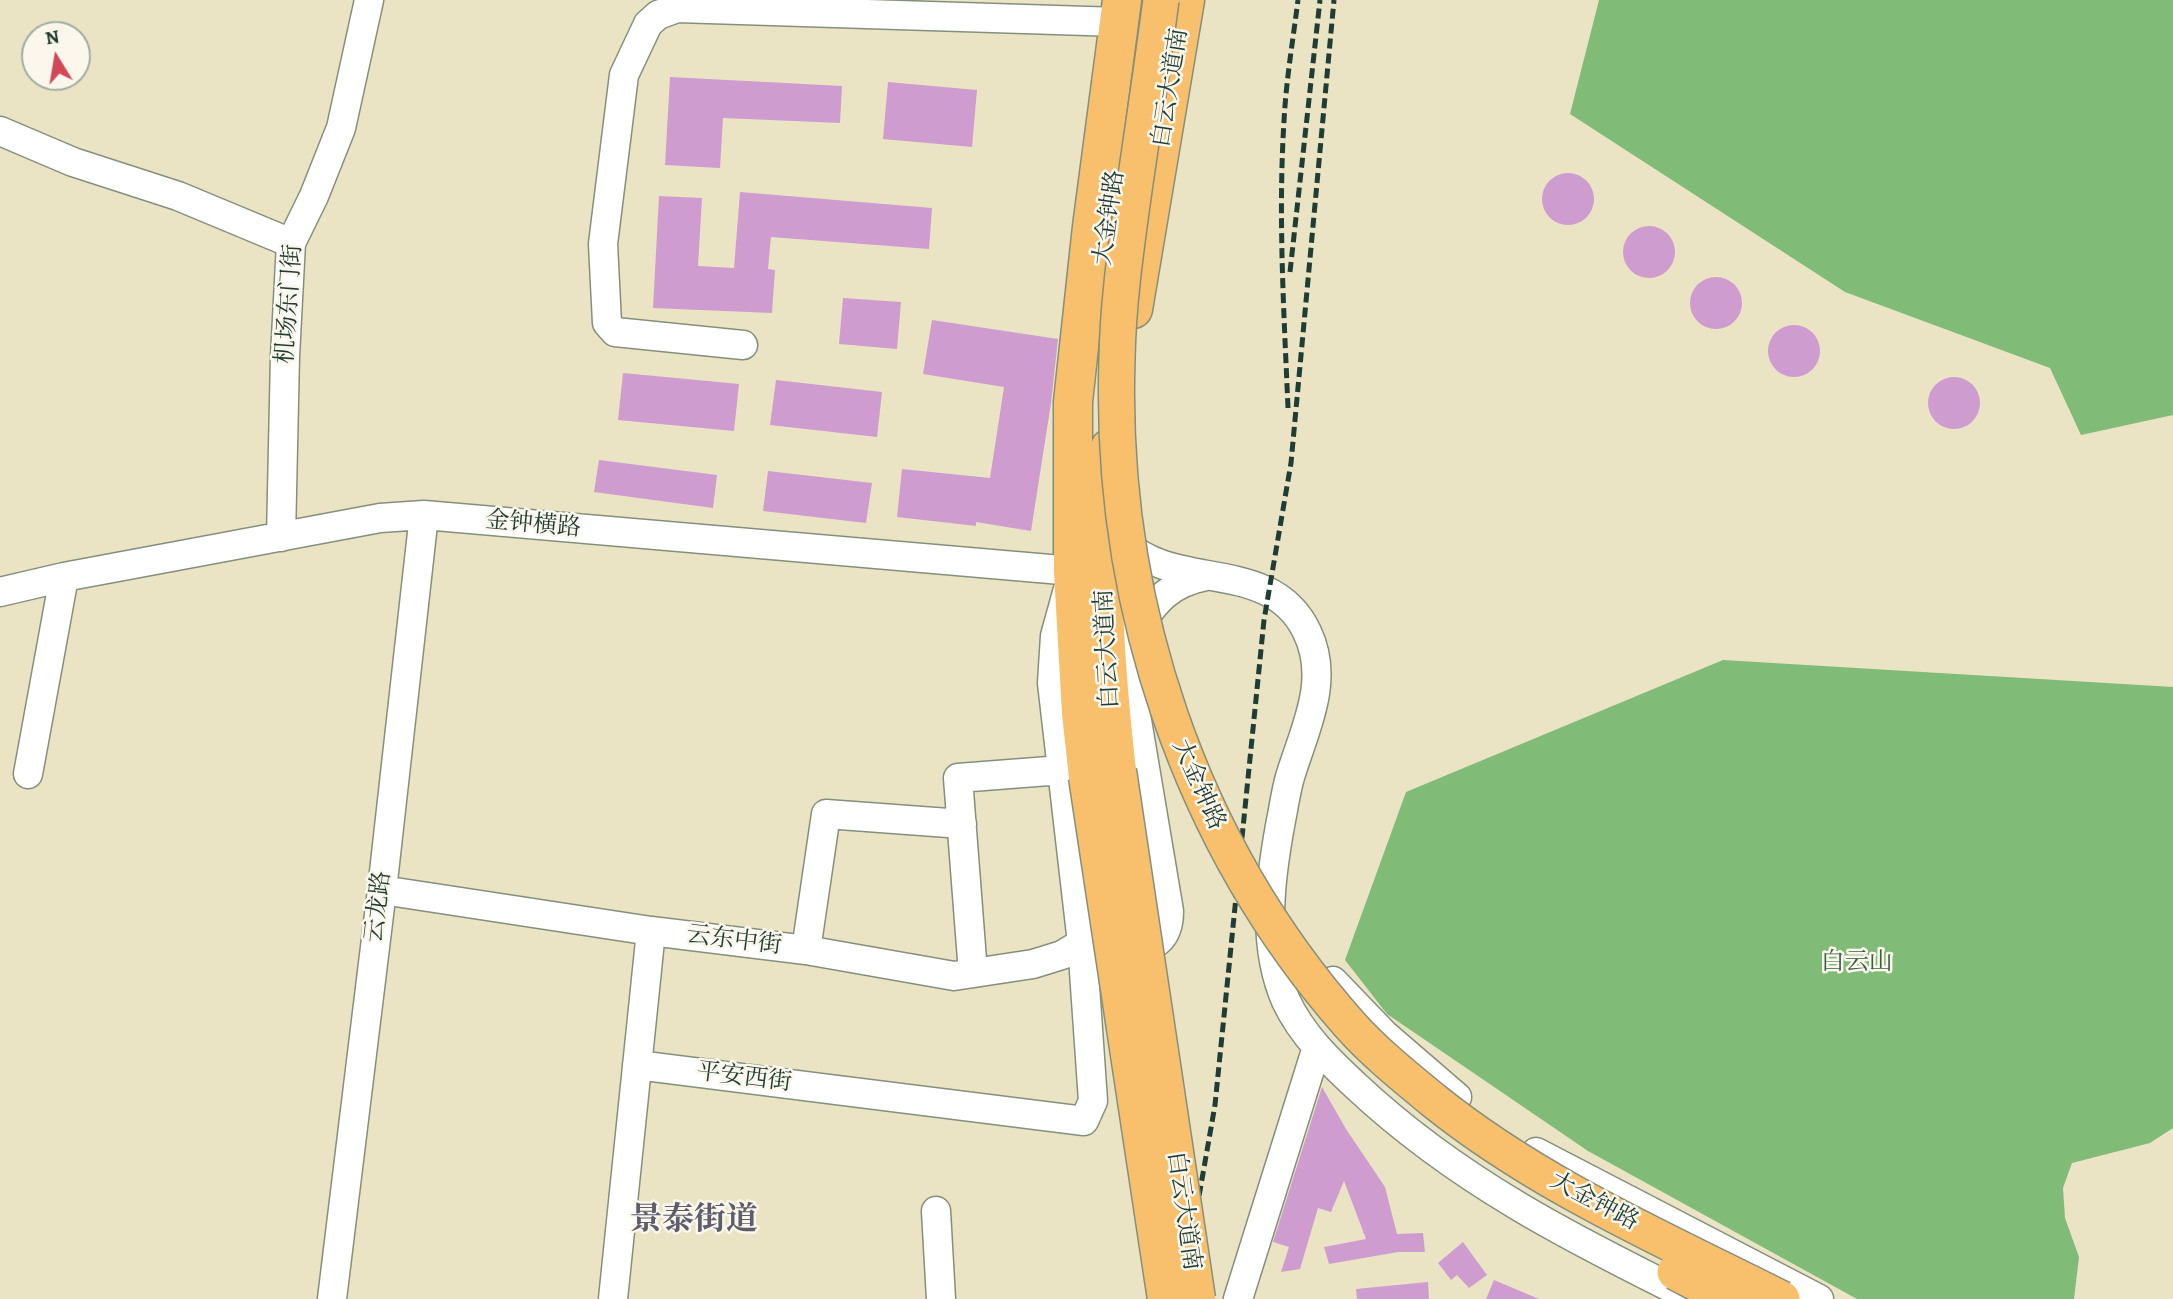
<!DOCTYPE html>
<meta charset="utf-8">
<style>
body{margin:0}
#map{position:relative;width:2173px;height:1299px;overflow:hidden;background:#eae4c4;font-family:Alegreya,serif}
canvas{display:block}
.north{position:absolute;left:21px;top:21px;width:70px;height:70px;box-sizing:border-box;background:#fbf7ec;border:2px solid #a3ada2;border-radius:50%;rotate:349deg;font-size:19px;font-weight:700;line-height:28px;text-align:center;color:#1f3d34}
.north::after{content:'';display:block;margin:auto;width:24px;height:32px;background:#d1495b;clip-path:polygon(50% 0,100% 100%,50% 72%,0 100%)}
</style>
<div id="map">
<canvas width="2173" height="1299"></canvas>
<div class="north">N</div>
</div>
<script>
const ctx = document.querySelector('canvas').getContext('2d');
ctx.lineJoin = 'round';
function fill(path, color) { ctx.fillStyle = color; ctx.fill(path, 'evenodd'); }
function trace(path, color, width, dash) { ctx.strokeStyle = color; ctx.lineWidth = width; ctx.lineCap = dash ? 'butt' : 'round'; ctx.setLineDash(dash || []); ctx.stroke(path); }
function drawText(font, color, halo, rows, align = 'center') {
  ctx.font = font + ' Alegreya,"Noto Serif SC",serif'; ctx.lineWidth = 5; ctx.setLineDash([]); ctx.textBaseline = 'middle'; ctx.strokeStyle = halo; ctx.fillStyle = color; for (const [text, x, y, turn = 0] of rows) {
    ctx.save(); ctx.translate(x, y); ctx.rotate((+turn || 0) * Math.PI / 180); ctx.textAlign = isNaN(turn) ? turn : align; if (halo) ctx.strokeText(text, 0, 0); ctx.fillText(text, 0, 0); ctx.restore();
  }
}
const forest = new Path2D(`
 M 1599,0 L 2173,0 L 2173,415 L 2081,435 L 2050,368 L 1845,292 L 1570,114 Z
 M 1723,660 L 2173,687 L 2173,1128 L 2150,1143 L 2072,1163 L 2063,1188 L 2065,1218 L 2079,1257 L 2074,1299 L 1857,1299 L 1588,1151 L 1387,1014 L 1345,960 L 1406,792 Z`);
const building = new Path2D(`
 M 670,77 L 842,86 L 840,123 L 723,118 L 720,168 L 665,165 Z
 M 888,82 L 977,90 L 972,147 L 883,139 Z
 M1542 199a26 26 0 1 1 52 0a26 26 0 1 1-52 0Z
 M 740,192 L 932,208 L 929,249 L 771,237 L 768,269 L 775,270 L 772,313 L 653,308 L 659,196 L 702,198 L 698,266 L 734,268 Z
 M1623 252a26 26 0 1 1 52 0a26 26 0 1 1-52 0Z
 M1690 303a26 26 0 1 1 52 0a26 26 0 1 1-52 0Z
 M 843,298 L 901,302 L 897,349 L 839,344 Z
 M 932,320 L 1058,339 L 1051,403 L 1031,531 L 976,522 L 976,526 L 897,517 L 902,469 L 990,478 L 1004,387 L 923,374 Z
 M1768 351a26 26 0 1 1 52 0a26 26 0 1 1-52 0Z
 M 623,373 L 739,384 L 734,431 L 618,420 Z
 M1928 403a26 26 0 1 1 52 0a26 26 0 1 1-52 0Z
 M 776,380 L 882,392 L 877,437 L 770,425 Z
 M 599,460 L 717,475 L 713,508 L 594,492 Z
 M 768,471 L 872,483 L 866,523 L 763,511 Z
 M 1322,1087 L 1346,1129 L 1385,1187 L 1397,1234 L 1423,1233 L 1425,1252 L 1398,1252 L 1329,1264 L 1324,1247 L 1366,1239 L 1344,1181 L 1331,1212 L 1318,1208 L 1300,1269 L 1281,1272 L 1289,1247 L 1273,1242 Z
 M 1463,1242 L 1487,1275 L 1469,1288 L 1457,1275 L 1451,1280 L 1438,1263 Z
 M 1494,1280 L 1539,1299 L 1486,1299 Z
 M 1428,1282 L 1429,1299 L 1357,1299 L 1356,1289 Z`);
const minor = new Path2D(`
 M 0,131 L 73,162 L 178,196 L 291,243
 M 743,345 L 615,332 L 607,323 L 603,244 L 624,75 L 648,24 L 658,15 L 677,8 L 1119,22
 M 281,537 L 285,356 L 291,243 L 314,196 L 341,128 L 369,0
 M 1121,539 C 1172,594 1271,555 1307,632 C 1331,681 1304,730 1290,777 C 1287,787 1285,799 1283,810 C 1271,871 1260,942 1286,1001 C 1302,1035 1329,1061 1356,1086 C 1456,1180 1572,1239 1694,1299
 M 0,592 L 64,577 L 380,518 L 424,515 L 1073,571 L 1055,636 L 1052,683 L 1082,943 L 1093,1101 L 1084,1121 L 637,1065
 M 1118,607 L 1169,911 C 1169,941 1154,947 1127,953
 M 1136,630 C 1156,600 1170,583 1206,576
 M 28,774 L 64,577
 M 382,890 L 651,931 L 806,950 L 954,976 L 1033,964 L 1062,955 L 1082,943
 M 806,950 L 826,814 L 962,824
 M 973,973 L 958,778 L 1062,770
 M 1333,981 L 1384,1034 L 1457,1097
 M 1536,1152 L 1819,1299
 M 936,1211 L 941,1299
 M 332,1299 L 382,890 L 424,515
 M 613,1299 L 651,931
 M 1238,1299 L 1317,1047`);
const highway = new Path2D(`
 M 1133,309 L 1185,0
 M 1110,448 C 1097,554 1105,664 1117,771
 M 1088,777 L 1081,713 L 1073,571 L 1073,402 L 1092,227 L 1122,0`);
const rail = new Path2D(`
 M 1290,272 L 1320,0
 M 1288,408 C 1284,313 1278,217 1284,121 C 1286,81 1293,40 1298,0
 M 1181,1299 L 1215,1105 L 1264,620 L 1291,463 L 1334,0`);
const majorBridge = new Path2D(`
 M 1161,0 C 1153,61 1144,122 1135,183 C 1127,241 1118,300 1117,359 C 1109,601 1188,842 1350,1025 C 1374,1052 1405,1077 1433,1100 C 1537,1184 1663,1239 1782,1299
 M 1675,1272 L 1727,1299`);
const highwayBridge = new Path2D(`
 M 1117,771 L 1196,1299
 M 1088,777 L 1167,1299`);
const streetNames = [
 ["白云大道南",1171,88,-81],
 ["大金钟路",1110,218,-82],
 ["机场东门街",290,304,-86],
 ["金钟横路",533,525,5],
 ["白云大道南",1108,649,-93],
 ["大金钟路",1198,785,66],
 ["云龙路",379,907,-83],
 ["云东中街",734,941,7],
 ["平安西街",744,1078,7],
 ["大金钟路",1594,1202,28],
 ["白云大道南",1183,1211,82]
];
const parkNames = [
 ["白云山",1857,963]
];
const districtNames = [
 ["景泰街道",694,1221]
];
fill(forest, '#80bb78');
fill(building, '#cf9cd0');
trace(minor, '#84907c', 31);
trace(highway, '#84907c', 41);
trace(minor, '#fff', 28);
trace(highway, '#f8bf6c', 38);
trace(rail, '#1f3d34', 5, [10, 5]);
trace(majorBridge, '#84907c', 38, []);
trace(highwayBridge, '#84907c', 41, []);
trace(majorBridge, '#f8bf6c', 35);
trace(highwayBridge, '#f8bf6c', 38);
drawText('24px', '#1f3d34', '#fbf7ec', streetNames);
drawText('24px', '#395d46', '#fbf7ec', parkNames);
drawText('bold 32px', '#5d5e6b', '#fbf7ec', districtNames);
</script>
